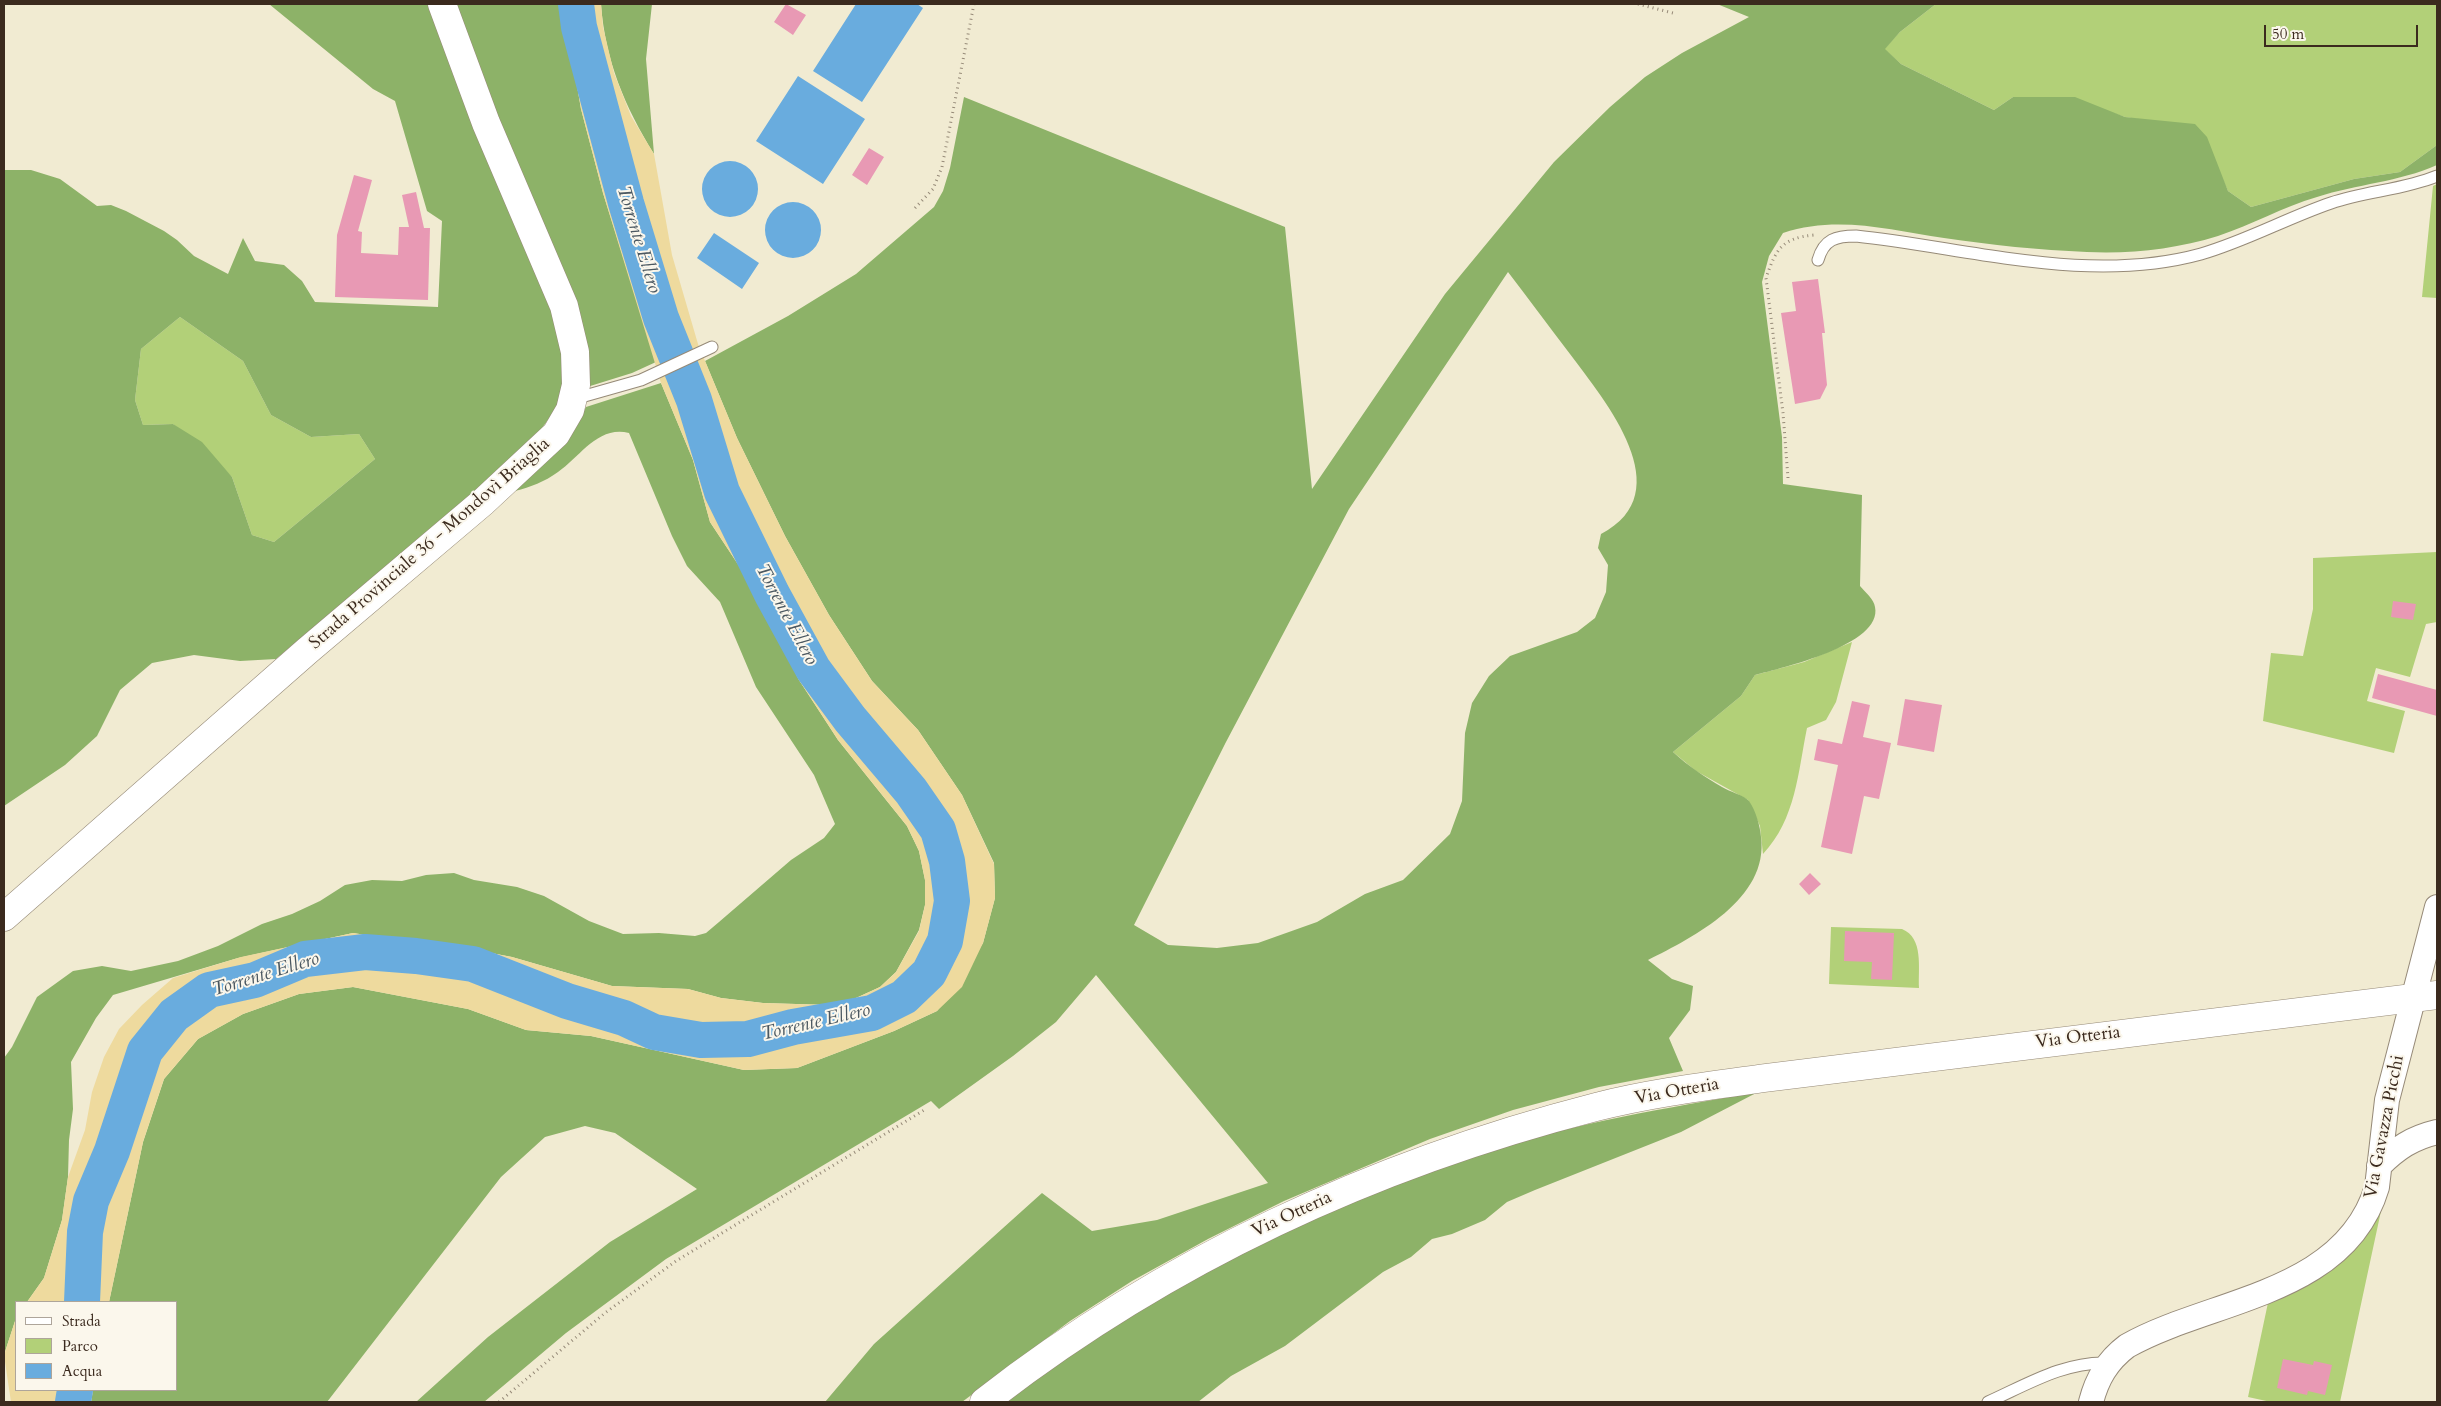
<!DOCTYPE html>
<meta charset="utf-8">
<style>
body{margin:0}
#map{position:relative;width:2441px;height:1406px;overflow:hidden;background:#f1ebd2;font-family:Cardo,serif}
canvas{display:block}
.frame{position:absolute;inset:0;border:5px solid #3b2a1e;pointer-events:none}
.legend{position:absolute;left:15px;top:1301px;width:162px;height:90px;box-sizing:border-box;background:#fbf7ec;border:1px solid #aea59a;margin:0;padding:6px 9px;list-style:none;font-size:15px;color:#3b2a1e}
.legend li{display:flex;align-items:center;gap:10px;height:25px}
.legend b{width:25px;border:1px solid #aea59a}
.scale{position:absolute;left:2264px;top:25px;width:154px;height:22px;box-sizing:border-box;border:2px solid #3b2a1e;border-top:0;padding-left:6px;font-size:15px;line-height:18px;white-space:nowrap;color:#3b2a1e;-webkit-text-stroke:4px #fbf7ec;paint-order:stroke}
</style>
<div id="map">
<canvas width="2441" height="1406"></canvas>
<div class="frame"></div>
<ul class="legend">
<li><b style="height:6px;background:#fff"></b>Strada</li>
<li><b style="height:14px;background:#b2d078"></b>Parco</li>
<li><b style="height:14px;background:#69acde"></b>Acqua</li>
</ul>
<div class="scale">50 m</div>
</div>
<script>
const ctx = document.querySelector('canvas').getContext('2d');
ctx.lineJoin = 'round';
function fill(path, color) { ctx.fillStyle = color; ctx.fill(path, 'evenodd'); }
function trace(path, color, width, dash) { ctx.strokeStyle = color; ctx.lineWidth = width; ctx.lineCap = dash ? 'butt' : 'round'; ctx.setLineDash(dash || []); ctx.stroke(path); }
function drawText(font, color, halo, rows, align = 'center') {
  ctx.font = font + ' Cardo,serif'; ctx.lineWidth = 4; ctx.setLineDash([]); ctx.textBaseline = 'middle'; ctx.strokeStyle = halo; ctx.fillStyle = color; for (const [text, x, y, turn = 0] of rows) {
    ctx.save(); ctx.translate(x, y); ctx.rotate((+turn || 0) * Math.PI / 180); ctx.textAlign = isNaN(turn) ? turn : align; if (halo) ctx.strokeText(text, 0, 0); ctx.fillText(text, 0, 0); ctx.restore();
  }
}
const green = new Path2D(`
 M 1936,4 L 2437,4 L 2437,145 L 2400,172 L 2354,179 L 2251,207 L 2228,191 L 2217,167 L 2157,122 L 2125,117 L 2101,109 L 2042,98 L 2013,97 L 1994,110 L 1901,64 L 1884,49 L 1900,32 Z
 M 2437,184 L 2437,298 L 2422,297 L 2433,186 Z
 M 180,317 L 243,361 L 271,415 L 311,437 L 359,434 L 375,459 L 274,542 L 252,535 L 232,477 L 173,424 L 143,425 L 135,400 L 141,349 Z
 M 2437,552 L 2437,622 L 2426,624 L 2410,677 L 2376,668 L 2367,701 L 2405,711 L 2394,753 L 2263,721 L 2271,653 L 2303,656 L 2313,609 L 2313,558 Z
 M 1852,642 L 1836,702 L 1826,720 L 1807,728 C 1798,772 1796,819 1763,854 L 1760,826 L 1748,800 L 1696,771 L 1673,752 L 1741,696 L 1755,675 L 1804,662 Z
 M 1831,927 L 1902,929 C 1924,938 1918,968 1919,988 L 1829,984 Z
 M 2384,1197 L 2340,1402 L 2271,1402 L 2248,1397 L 2269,1298 Z`);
const forest = new Path2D(`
 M 269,4 L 429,4 L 547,294 L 566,371 L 559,405 L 542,428 L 478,489 L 276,659 L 240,661 L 194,655 L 152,663 L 120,690 L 97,736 L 65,765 L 4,806 L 4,170 L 31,170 L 60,179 L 97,206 L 111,205 L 126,211 L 164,231 L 177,240 L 194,256 L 228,274 L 243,238 L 255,261 L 284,265 L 302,281 L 315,302 L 438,307 L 442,221 L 427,211 L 395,101 L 373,89 ZM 180,317 L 243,361 L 271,415 L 311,437 L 359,434 L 375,459 L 274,542 L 252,535 L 232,477 L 202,442 L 173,424 L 143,425 L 135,400 L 141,349 Z
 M 455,4 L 563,4 L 581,109 L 603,193 L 656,362 L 632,373 L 587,387 Z
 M 601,4 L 652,4 L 646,59 L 654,154 C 625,107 605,60 601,4 Z
 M 1717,4 L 1936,4 L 1900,32 L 1885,49 L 1901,64 L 1994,110 L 2013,97 L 2075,97 L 2125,117 L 2195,124 L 2207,137 L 2228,191 L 2251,207 L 2354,179 L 2400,172 L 2437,145 L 2437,165 C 2399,182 2357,184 2317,197 C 2283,207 2251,225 2218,236 C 2176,249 2132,254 2087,252 C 2039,250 1991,245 1944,238 C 1890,230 1837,215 1783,233 L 1769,256 L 1762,282 L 1782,437 L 1783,484 L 1862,495 L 1860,586 C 1865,592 1874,599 1875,607 C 1883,645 1781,668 1755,675 L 1741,696 L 1673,752 C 1688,766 1705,777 1722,787 C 1730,792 1744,795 1749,801 C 1756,811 1760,826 1761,837 C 1769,899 1694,937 1648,960 L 1672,979 L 1693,986 L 1690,1010 L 1669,1038 L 1683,1071 L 1599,1087 L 1513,1110 L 1430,1139 L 1284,1201 L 1208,1239 L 1132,1281 L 1070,1321 L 962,1402 L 825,1402 L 874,1344 L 1042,1193 L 1092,1231 L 1157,1220 L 1268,1183 L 1096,975 L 1056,1022 L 1013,1056 L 939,1109 L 931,1101 L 666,1259 L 566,1333 L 484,1402 L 416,1402 L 488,1337 L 610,1242 L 697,1189 L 615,1133 L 585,1126 L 545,1137 L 501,1177 L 327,1402 L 91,1402 L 93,1390 L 176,1390 L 176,1302 L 109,1302 L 143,1142 L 164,1079 L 198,1039 L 243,1014 L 299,994 L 353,987 L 468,1009 L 526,1030 L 591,1036 L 744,1070 L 797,1068 L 894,1031 L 937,1011 L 983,943 L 995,898 L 994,863 L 962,795 L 918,730 L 872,681 L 829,615 L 785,536 L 737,438 L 705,361 L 788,316 L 856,274 L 934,207 L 943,191 L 950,168 L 964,97 L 1285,227 L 1312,489 L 1445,294 L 1554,162 L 1610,107 L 1645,77 L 1682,53 L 1749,17 ZM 1508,272 C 1529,299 1549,327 1570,354 C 1605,401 1682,492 1601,534 L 1598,548 L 1608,565 L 1606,592 L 1595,618 L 1577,632 L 1510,656 L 1489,676 L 1472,703 L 1465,733 L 1462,801 L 1450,834 L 1403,880 L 1365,894 L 1317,922 L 1258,943 L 1217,948 L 1168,945 L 1134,925 L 1226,742 L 1349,509 Z
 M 661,383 L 693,460 L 710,522 L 749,581 L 799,680 L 838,740 L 907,826 L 919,851 L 925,880 L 925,905 L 919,930 L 896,972 L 880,987 L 856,998 L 829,1005 L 763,1003 L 721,998 L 688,989 L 612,986 L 512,957 L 465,948 L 417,943 L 353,933 L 238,958 L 113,995 L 96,1018 L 71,1062 L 73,1109 L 69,1140 L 68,1177 L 62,1220 L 44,1278 L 27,1302 L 16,1302 L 16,1318 L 4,1355 L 4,1058 L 12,1047 L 37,997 L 73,971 L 102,966 L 131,971 L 178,961 L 218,946 L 262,924 L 292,914 L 320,901 L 345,885 L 372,880 L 402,881 L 426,875 L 454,873 L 474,880 L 517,887 L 544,896 L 589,921 L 623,934 L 659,933 L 695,936 L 706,933 L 719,922 L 791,860 L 824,838 L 835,824 L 814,775 L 756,687 L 720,602 L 687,566 L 672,536 L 629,433 C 598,425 580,457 558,472 C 544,482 531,487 515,491 L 569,438 L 586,407 Z
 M 1758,1092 L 1681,1132 L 1535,1190 L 1507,1202 L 1485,1220 L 1452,1234 L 1432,1239 L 1411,1257 L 1383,1272 L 1285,1346 L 1231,1376 L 1198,1402 L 1006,1402 C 1151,1292 1315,1208 1488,1151 C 1575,1123 1667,1108 1758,1092 Z`);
const sand = new Path2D(`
 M 563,4 L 601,4 L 603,27 L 614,73 L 631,116 L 654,154 L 672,255 L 698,344 L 737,438 L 785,536 L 829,615 L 872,681 L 918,730 L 962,795 L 994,864 L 995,898 L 983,943 L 962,987 L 937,1011 L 894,1031 L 797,1068 L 744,1070 L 591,1036 L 526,1030 L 468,1009 L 353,987 L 299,994 L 243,1014 L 198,1039 L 164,1079 L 143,1142 L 109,1302 L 27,1302 L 44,1278 L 62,1220 L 68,1177 L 85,1130 L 92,1092 L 104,1057 L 119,1029 L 142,1005 L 173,978 L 241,957 L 353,933 L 417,943 L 465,948 L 512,957 L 612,986 L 688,989 L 721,998 L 763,1003 L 829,1005 L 856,998 L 880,987 L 896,972 L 919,931 L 925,905 L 925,880 L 919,851 L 907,826 L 838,740 L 799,680 L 749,581 L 710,522 L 693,460 L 661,383 L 603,193 L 581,109 Z
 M 16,1318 L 16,1390 L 93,1390 L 91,1402 L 11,1402 L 4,1355 Z`);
const water = new Path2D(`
 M 856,4 L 917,4 L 923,8 L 862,102 L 813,71 Z
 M 798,76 L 865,119 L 823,184 L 756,141 Z
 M702 189a28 28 0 1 1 56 0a28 28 0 1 1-56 0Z
 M765 230a28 28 0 1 1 56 0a28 28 0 1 1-56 0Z
 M 714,233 L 759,263 L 742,289 L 697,258 Z`);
const river = new Path2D(`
 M 82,1302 L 85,1232 L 91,1201 L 112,1151 L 145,1051 L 174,1015 L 209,990 L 255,980 L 305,959 L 365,952 L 416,956 L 473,964 L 567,1001 L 624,1018 L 654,1032 L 701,1040 L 748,1039 L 793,1027 L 872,1013 L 904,997 L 929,973 L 945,941 L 952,901 L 947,861 L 938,830 L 911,791 L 850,719 L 813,669 L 772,594 L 722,492 L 694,400 L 661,318 L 626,203 L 579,27 L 576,4
 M 73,1402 L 75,1390`);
const building = new Path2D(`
 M 786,4 L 806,15 L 793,35 L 774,22 Z
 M 869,148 L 884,157 L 867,185 L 852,175 Z
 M 354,175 L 372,180 L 358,231 L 362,232 L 361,253 L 398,255 L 399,227 L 409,227 L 402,195 L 416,192 L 424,228 L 430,228 L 428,300 L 335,297 L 337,235 Z
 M 1818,279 L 1825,333 L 1822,333 L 1827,385 L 1820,399 L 1795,404 L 1781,313 L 1796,311 L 1792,282 Z
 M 2393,601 L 2416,604 L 2413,620 L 2391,617 Z
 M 2378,674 L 2437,690 L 2437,716 L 2372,698 Z
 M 1905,699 L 1942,705 L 1934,752 L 1897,745 Z
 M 1852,701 L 1870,705 L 1863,737 L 1891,743 L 1879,799 L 1864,796 L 1852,854 L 1821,847 L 1838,765 L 1814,760 L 1818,739 L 1842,744 Z
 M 1810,873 L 1821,884 L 1809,895 L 1799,884 Z
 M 1845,931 L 1894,933 L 1892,980 L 1871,979 L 1872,962 L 1844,961 Z
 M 2283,1359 L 2313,1365 L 2314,1361 L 2332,1365 L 2325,1395 L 2308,1391 L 2307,1395 L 2277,1388 Z`);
const path = new Path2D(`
 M 1638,4 L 1673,13
 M 915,208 L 933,189 L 942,167 L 974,4
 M 1788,478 L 1783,413 L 1766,278 C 1776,249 1782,238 1814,235
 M 499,1402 L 605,1313 L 676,1261 L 926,1109`);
const service = new Path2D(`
 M 1818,260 C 1824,239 1836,236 1856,236 C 1969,248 2088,285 2201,254 C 2246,241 2287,218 2331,203 C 2366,191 2403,190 2437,176
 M 574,399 L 641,380 L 712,347
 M 1988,1402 C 2026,1385 2065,1361 2108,1363`);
const minor = new Path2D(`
 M 2379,1166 C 2397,1148 2412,1138 2437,1132
 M 2091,1402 C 2097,1379 2107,1361 2127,1346 C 2210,1299 2345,1295 2377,1187 L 2387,1100 L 2437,907`);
const tertiary = new Path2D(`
 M 4,917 L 307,651 L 483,502 L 556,434 L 570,410 L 576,385 L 575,352 L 564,306 L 486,123 L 442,4`);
const secondary = new Path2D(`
 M 984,1402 C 1165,1261 1374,1164 1596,1107 C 1651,1093 1708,1086 1765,1078 L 2437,995`);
const streetNames = [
 ["Strada Provinciale 36 - Mondovì Briaglia",430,544,-41],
 ["Via Otteria",2078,1038,-7],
 ["Via Otteria",1677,1092,-10],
 ["Via Gavazza Picchi",2385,1127,-79],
 ["Via Otteria",1292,1215,-25]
];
const waterNames = [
 ["Torrente Ellero",638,240,73],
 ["Torrente Ellero",786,615,62],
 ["Torrente Ellero",266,975,-17],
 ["Torrente Ellero",816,1023,-13]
];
fill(green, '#b2d078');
fill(forest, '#8db268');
fill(sand, '#eeda9e');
fill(water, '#69acde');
trace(river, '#69acde', 36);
fill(building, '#e899b4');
trace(service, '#968a78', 13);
trace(minor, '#968a78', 26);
trace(tertiary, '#968a78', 29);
trace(secondary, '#968a78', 29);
trace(path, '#968a78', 3, [1, 4]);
trace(service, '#fff', 11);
trace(minor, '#fff', 24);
trace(tertiary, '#fff', 28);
trace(secondary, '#fff', 28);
drawText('18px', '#3b2a1e', '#fbf7ec', streetNames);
drawText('italic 19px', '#4b5861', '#fbf7ec', waterNames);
</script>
